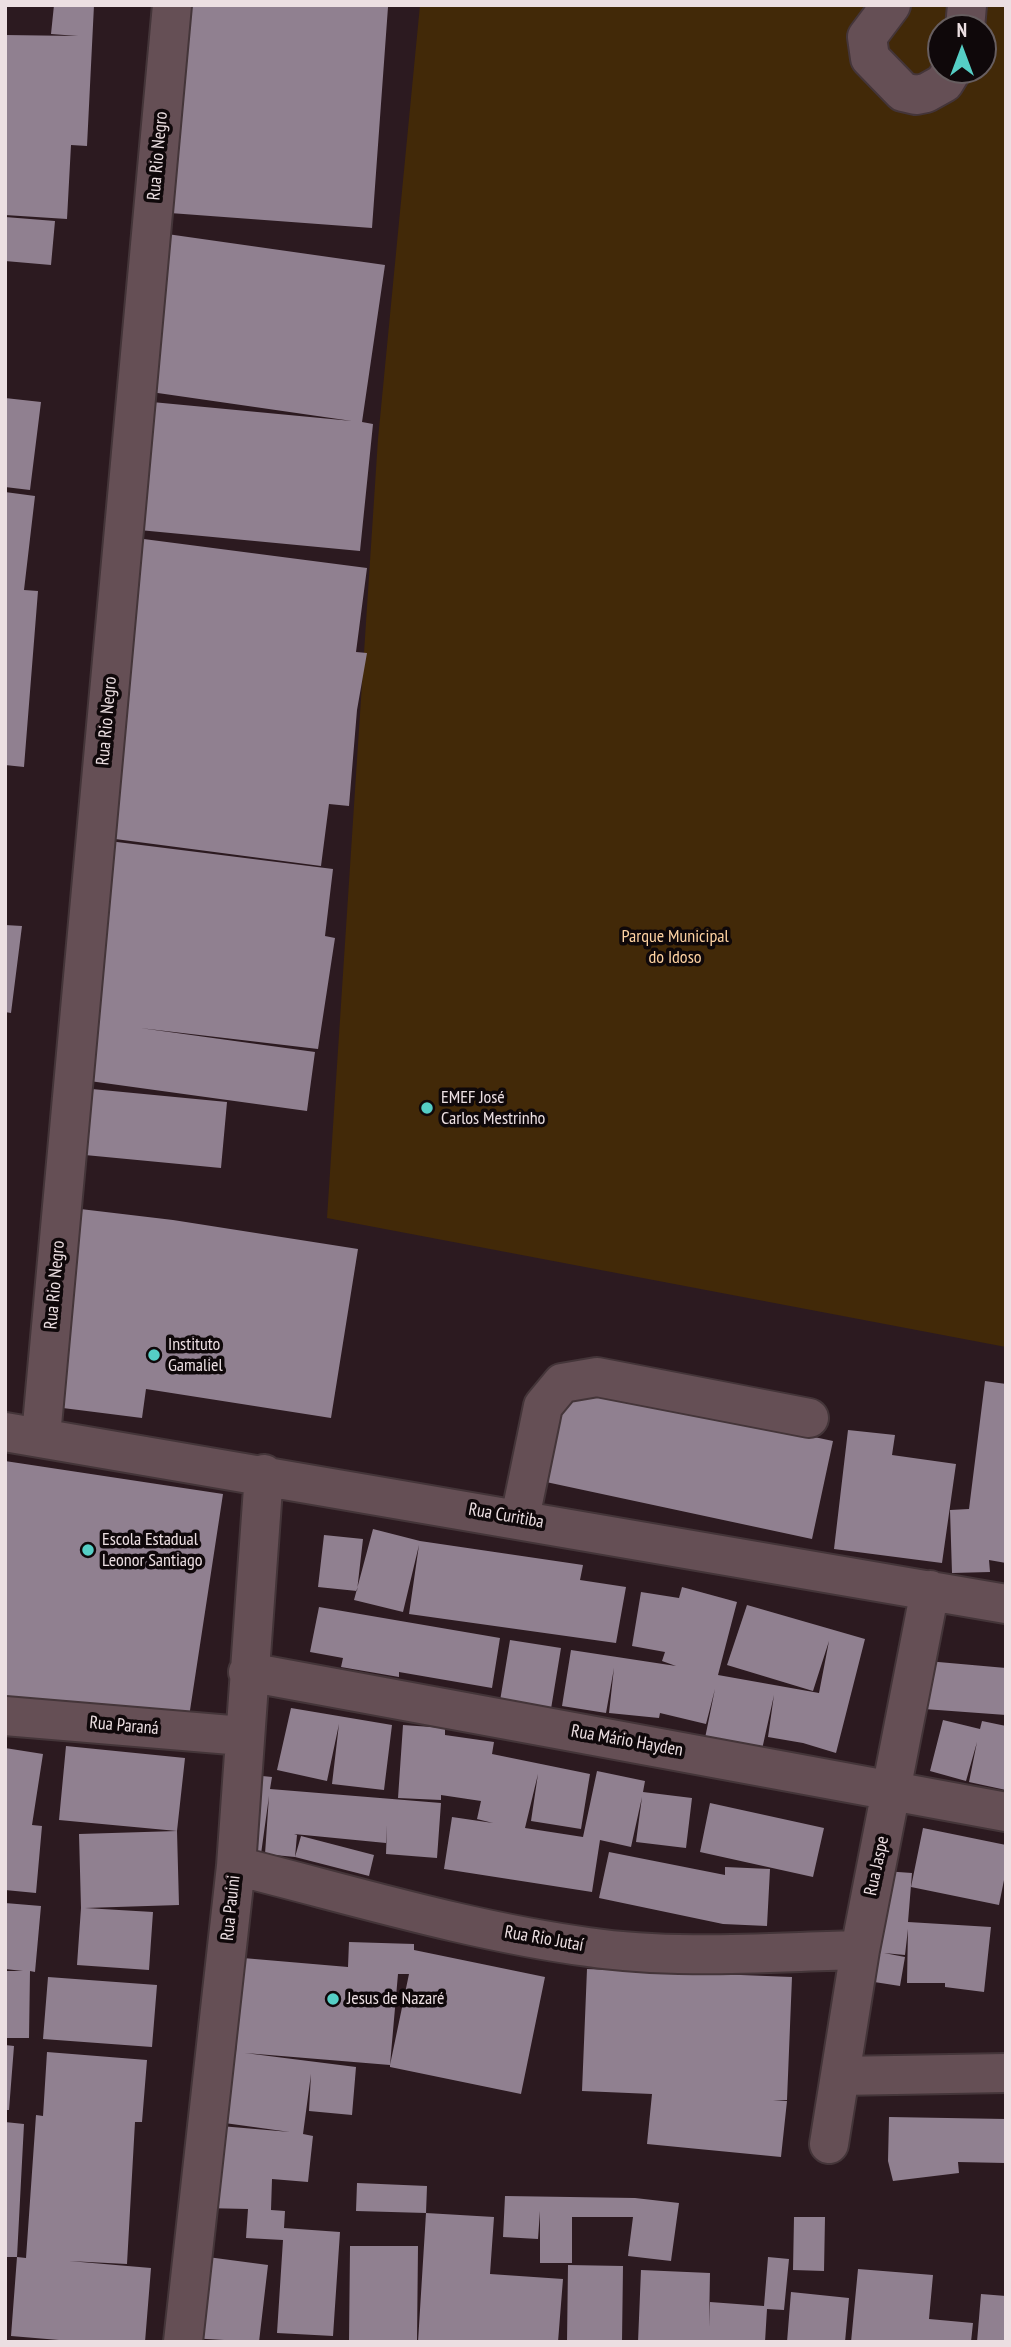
<!DOCTYPE html>
<meta charset="utf-8">
<style>
body{margin:0}
#map{position:relative;width:1011px;height:2347px;overflow:hidden;background:#2c1a20;font-family:"PT Sans Narrow",sans-serif}
canvas{display:block}
.frame{position:absolute;inset:0;border:7px solid #ecdfe2;pointer-events:none}
.north{position:absolute;left:927px;top:14px;width:70px;height:70px;box-sizing:border-box;background:#0f080a;border:2px solid #675e60;border-radius:50%;rotate:0deg;font-size:19px;font-weight:700;line-height:28px;text-align:center;color:#ecdfe2}
.north::after{content:'';display:block;margin:auto;width:24px;height:32px;background:#55cec5;clip-path:polygon(50% 0,100% 100%,50% 72%,0 100%)}
</style>
<div id="map">
<canvas width="1011" height="2347"></canvas>
<div class="frame"></div>
<div class="north">N</div>
</div>
<script>
const ctx = document.querySelector('canvas').getContext('2d');
ctx.lineJoin = 'round';
function fill(path, color) { ctx.fillStyle = color; ctx.fill(path, 'evenodd'); }
function trace(path, color, width, dash) { ctx.strokeStyle = color; ctx.lineWidth = width; ctx.lineCap = dash ? 'butt' : 'round'; ctx.setLineDash(dash || []); ctx.stroke(path); }
function drawText(font, color, halo, rows, align = 'center') {
  ctx.font = font + ' "PT Sans Narrow",sans-serif'; ctx.lineWidth = 7; ctx.setLineDash([]); ctx.textBaseline = 'middle'; ctx.strokeStyle = halo; ctx.fillStyle = color; for (const [text, x, y, turn = 0] of rows) {
    ctx.save(); ctx.translate(x, y); ctx.rotate((+turn || 0) * Math.PI / 180); ctx.textAlign = isNaN(turn) ? turn : align; if (halo) ctx.strokeText(text, 0, 0); ctx.fillText(text, 0, 0); ctx.restore();
  }
}
const green = new Path2D(`
 M 420,5 L 1006,5 L 1006,1347 L 327,1218 L 378,439 ZM 941,28 L 983,28 L 983,70 L 941,70 Z`);
const building = new Path2D(`
 M 54,5 L 94,5 L 87,146 L 71,145 L 67,219 L 5,215 L 5,35 L 78,36 L 51,34 Z
 M 184,5 L 388,7 L 372,228 L 170,213 Z
 M 5,217 L 55,221 L 51,265 L 5,261 Z
 M 153,232 L 385,265 L 362,422 L 373,424 L 360,551 L 139,530 L 152,402 L 352,421 L 130,389 Z
 M 5,398 L 41,402 L 30,490 L 5,487 Z
 M 5,492 L 35,496 L 24,590 L 38,591 L 24,767 L 5,765 Z
 M 136,538 L 367,568 L 356,652 L 367,653 L 357,710 L 349,806 L 329,804 L 321,866 L 100,837 Z
 M 109,841 L 333,869 L 325,936 L 335,938 L 318,1049 L 140,1028 L 315,1052 L 307,1111 L 75,1079 Z
 M 5,925 L 22,926 L 11,1013 L 5,1012 Z
 M 71,1087 L 227,1102 L 221,1168 L 64,1153 Z
 M 72,1208 L 173,1220 L 358,1249 L 331,1418 L 146,1389 L 142,1418 L 47,1406 Z
 M 985,1381 L 1006,1384 L 1006,1563 L 989,1560 L 990,1572 L 952,1573 L 950,1510 L 969,1509 Z
 M 553,1382 L 833,1441 L 812,1539 L 532,1479 Z
 M 848,1430 L 895,1435 L 892,1455 L 956,1464 L 942,1563 L 834,1549 Z
 M 5,1461 L 223,1494 L 187,1730 L 5,1703 Z
 M 373,1529 L 420,1541 L 583,1565 L 580,1580 L 626,1587 L 616,1643 L 409,1614 L 419,1545 L 403,1612 L 354,1600 Z
 M 324,1535 L 363,1539 L 357,1591 L 318,1587 Z
 M 682,1587 L 737,1602 L 718,1675 L 819,1693 L 829,1641 L 813,1691 L 727,1665 L 747,1605 L 865,1639 L 836,1753 L 803,1743 L 768,1737 L 774,1695 L 761,1754 L 704,1743 L 715,1689 L 706,1724 L 660,1713 L 659,1718 L 609,1713 L 614,1668 L 606,1713 L 562,1706 L 571,1650 L 676,1666 L 662,1661 L 665,1652 L 632,1646 L 641,1592 L 679,1598 Z
 M 319,1607 L 500,1638 L 492,1688 L 399,1672 L 399,1677 L 341,1667 L 343,1658 L 310,1652 Z
 M 510,1640 L 561,1648 L 550,1715 L 499,1707 Z
 M 927,1661 L 1006,1668 L 1006,1715 L 924,1709 Z
 M 291,1708 L 392,1725 L 384,1790 L 332,1784 L 339,1724 L 327,1781 L 277,1770 Z
 M 943,1720 L 980,1729 L 982,1721 L 1006,1726 L 1006,1790 L 969,1782 L 977,1742 L 966,1781 L 930,1771 Z
 M 403,1725 L 445,1728 L 445,1735 L 494,1742 L 492,1754 L 590,1774 L 581,1829 L 531,1821 L 538,1774 L 525,1828 L 583,1837 L 597,1771 L 645,1781 L 643,1792 L 692,1798 L 686,1848 L 636,1842 L 642,1797 L 631,1847 L 600,1840 L 592,1892 L 444,1869 L 452,1817 L 493,1823 L 477,1819 L 481,1801 L 441,1795 L 441,1800 L 398,1798 Z
 M 66,1746 L 185,1758 L 177,1831 L 179,1905 L 85,1908 L 153,1912 L 149,1970 L 77,1965 L 81,1908 L 79,1834 L 177,1831 L 59,1820 Z
 M 5,1748 L 43,1754 L 32,1825 L 42,1826 L 36,1893 L 5,1890 Z
 M 243,1774 L 272,1777 L 270,1789 L 441,1803 L 437,1858 L 386,1854 L 387,1825 L 386,1843 L 294,1834 L 297,1835 L 295,1857 L 265,1854 L 269,1796 L 261,1854 L 233,1850 Z
 M 710,1803 L 824,1828 L 813,1877 L 700,1852 Z
 M 923,1828 L 1006,1845 L 1006,1870 L 999,1905 L 911,1887 Z
 M 301,1836 L 374,1855 L 369,1876 L 295,1857 Z
 M 609,1852 L 725,1875 L 725,1867 L 770,1869 L 767,1926 L 723,1924 L 599,1898 Z
 M 884,1871 L 912,1873 L 908,1922 L 991,1927 L 984,1992 L 945,1987 L 945,1983 L 907,1983 L 908,1929 L 905,1955 L 884,1953 L 905,1957 L 900,1986 L 855,1979 Z
 M 5,1903 L 41,1906 L 35,1972 L 30,1971 L 29,2038 L 5,2038 L 5,1971 L 23,1971 L 5,1969 Z
 M 349,1942 L 414,1944 L 414,1950 L 545,1977 L 521,2094 L 390,2067 L 390,2065 L 245,2053 L 356,2067 L 352,2115 L 309,2111 L 311,2074 L 303,2134 L 313,2136 L 308,2182 L 272,2179 L 271,2210 L 285,2211 L 284,2228 L 340,2232 L 333,2336 L 277,2333 L 283,2240 L 246,2238 L 248,2209 L 204,2208 L 209,2125 L 290,2132 L 210,2121 L 221,2050 L 236,2052 L 243,1958 L 348,1967 ZM 398,1974 L 409,1974 L 390,2065 Z
 M 587,1969 L 792,1977 L 787,2100 L 773,2100 L 787,2101 L 781,2157 L 647,2144 L 652,2094 L 582,2091 Z
 M 48,1977 L 157,1985 L 152,2047 L 43,2039 Z
 M 5,2045 L 14,2046 L 9,2110 L 5,2110 Z
 M 47,2052 L 147,2060 L 142,2122 L 135,2122 L 127,2264 L 69,2261 L 151,2268 L 145,2342 L 83,2342 L 11,2336 L 17,2257 L 26,2258 L 36,2115 L 43,2116 Z
 M 889,2117 L 1006,2119 L 1005,2163 L 958,2162 L 959,2173 L 893,2181 L 888,2161 Z
 M 5,2122 L 24,2124 L 17,2257 L 5,2257 Z
 M 357,2183 L 427,2186 L 426,2213 L 494,2217 L 490,2274 L 563,2279 L 558,2342 L 418,2342 L 426,2213 L 356,2211 Z
 M 505,2196 L 635,2198 L 679,2203 L 671,2261 L 628,2256 L 633,2217 L 572,2217 L 572,2263 L 540,2263 L 540,2211 L 538,2239 L 503,2237 Z
 M 794,2217 L 825,2217 L 824,2271 L 793,2270 Z
 M 350,2246 L 418,2246 L 417,2342 L 349,2342 Z
 M 200,2256 L 268,2265 L 259,2342 L 189,2338 Z
 M 768,2257 L 789,2259 L 784,2310 L 767,2309 L 765,2342 L 638,2342 L 641,2270 L 710,2273 L 709,2327 L 710,2302 L 764,2306 Z
 M 568,2265 L 623,2266 L 622,2342 L 567,2342 Z
 M 858,2269 L 933,2275 L 929,2319 L 973,2323 L 971,2342 L 851,2342 Z
 M 791,2292 L 849,2298 L 845,2342 L 787,2342 Z
 M 981,2294 L 1006,2296 L 1006,2342 L 977,2342 Z`);
const minor = new Path2D(`
 M 891,5 L 867,37 L 870,58 L 903,92 L 916,95 L 926,93 L 944,83 L 952,70
 M 965,28 L 967,5
 M 5,1432 L 1006,1604
 M 41,1436 L 172,5
 M 520,1518 L 543,1406 L 562,1383 L 597,1377 L 809,1418
 M 248,1672 L 1006,1812
 M 5,1716 L 243,1736
 M 236,1866 C 352,1895 469,1931 588,1947 C 677,1960 770,1952 860,1950
 M 840,2076 L 1006,2073
 M 829,2144 L 860,1950 L 930,1590
 M 183,2342 L 236,1866 L 264,1474`);
const markers = [
 [427,1108,7,"#55cec5"],
 [154,1355,7,"#55cec5"],
 [88,1550,7,"#55cec5"],
 [333,1999,7,"#55cec5"]
];
const streetNames = [
 ["Rua Rio Negro",158,156,-85],
 ["Rua Rio Negro",107,721,-85],
 ["Rua Rio Negro",55,1285,-85],
 ["Rua Curitiba",506,1516,10],
 ["Rua Paraná",124,1726,5],
 ["Rua Mário Hayden",627,1741,10],
 ["Rua Jaspe",877,1866,-78],
 ["Rua Pauini",231,1908,-84],
 ["Rua Rio Jutaí",544,1939,10]
];
const parkNames = [
 ["Parque Municipal",675,937],
 ["do Idoso",675,958]
];
const poiNames = [
 ["EMEF José",441,1098],
 ["Carlos Mestrinho",441,1119],
 ["Instituto",168,1345],
 ["Gamaliel",168,1366],
 ["Escola Estadual",102,1540],
 ["Leonor Santiago",102,1561],
 ["Jesus de Nazaré",347,1999]
];
fill(green, '#422908');
fill(building, '#908090');
trace(minor, '#443539', 42);
trace(minor, '#654f55', 38);
for (const [x, y, r, color] of markers) { const dot = new Path2D(); dot.arc(x, y, r, 0, 2 * Math.PI); ctx.fillStyle = color; ctx.fill(dot); trace(dot, '#0f080a', 2.5); }
drawText('18px', '#ecdfe2', '#0f080a', streetNames);
drawText('18px', '#fed2a2', '#0f080a', parkNames);
drawText('18px', '#ecdfe2', '#0f080a', poiNames, 'left');
</script>
